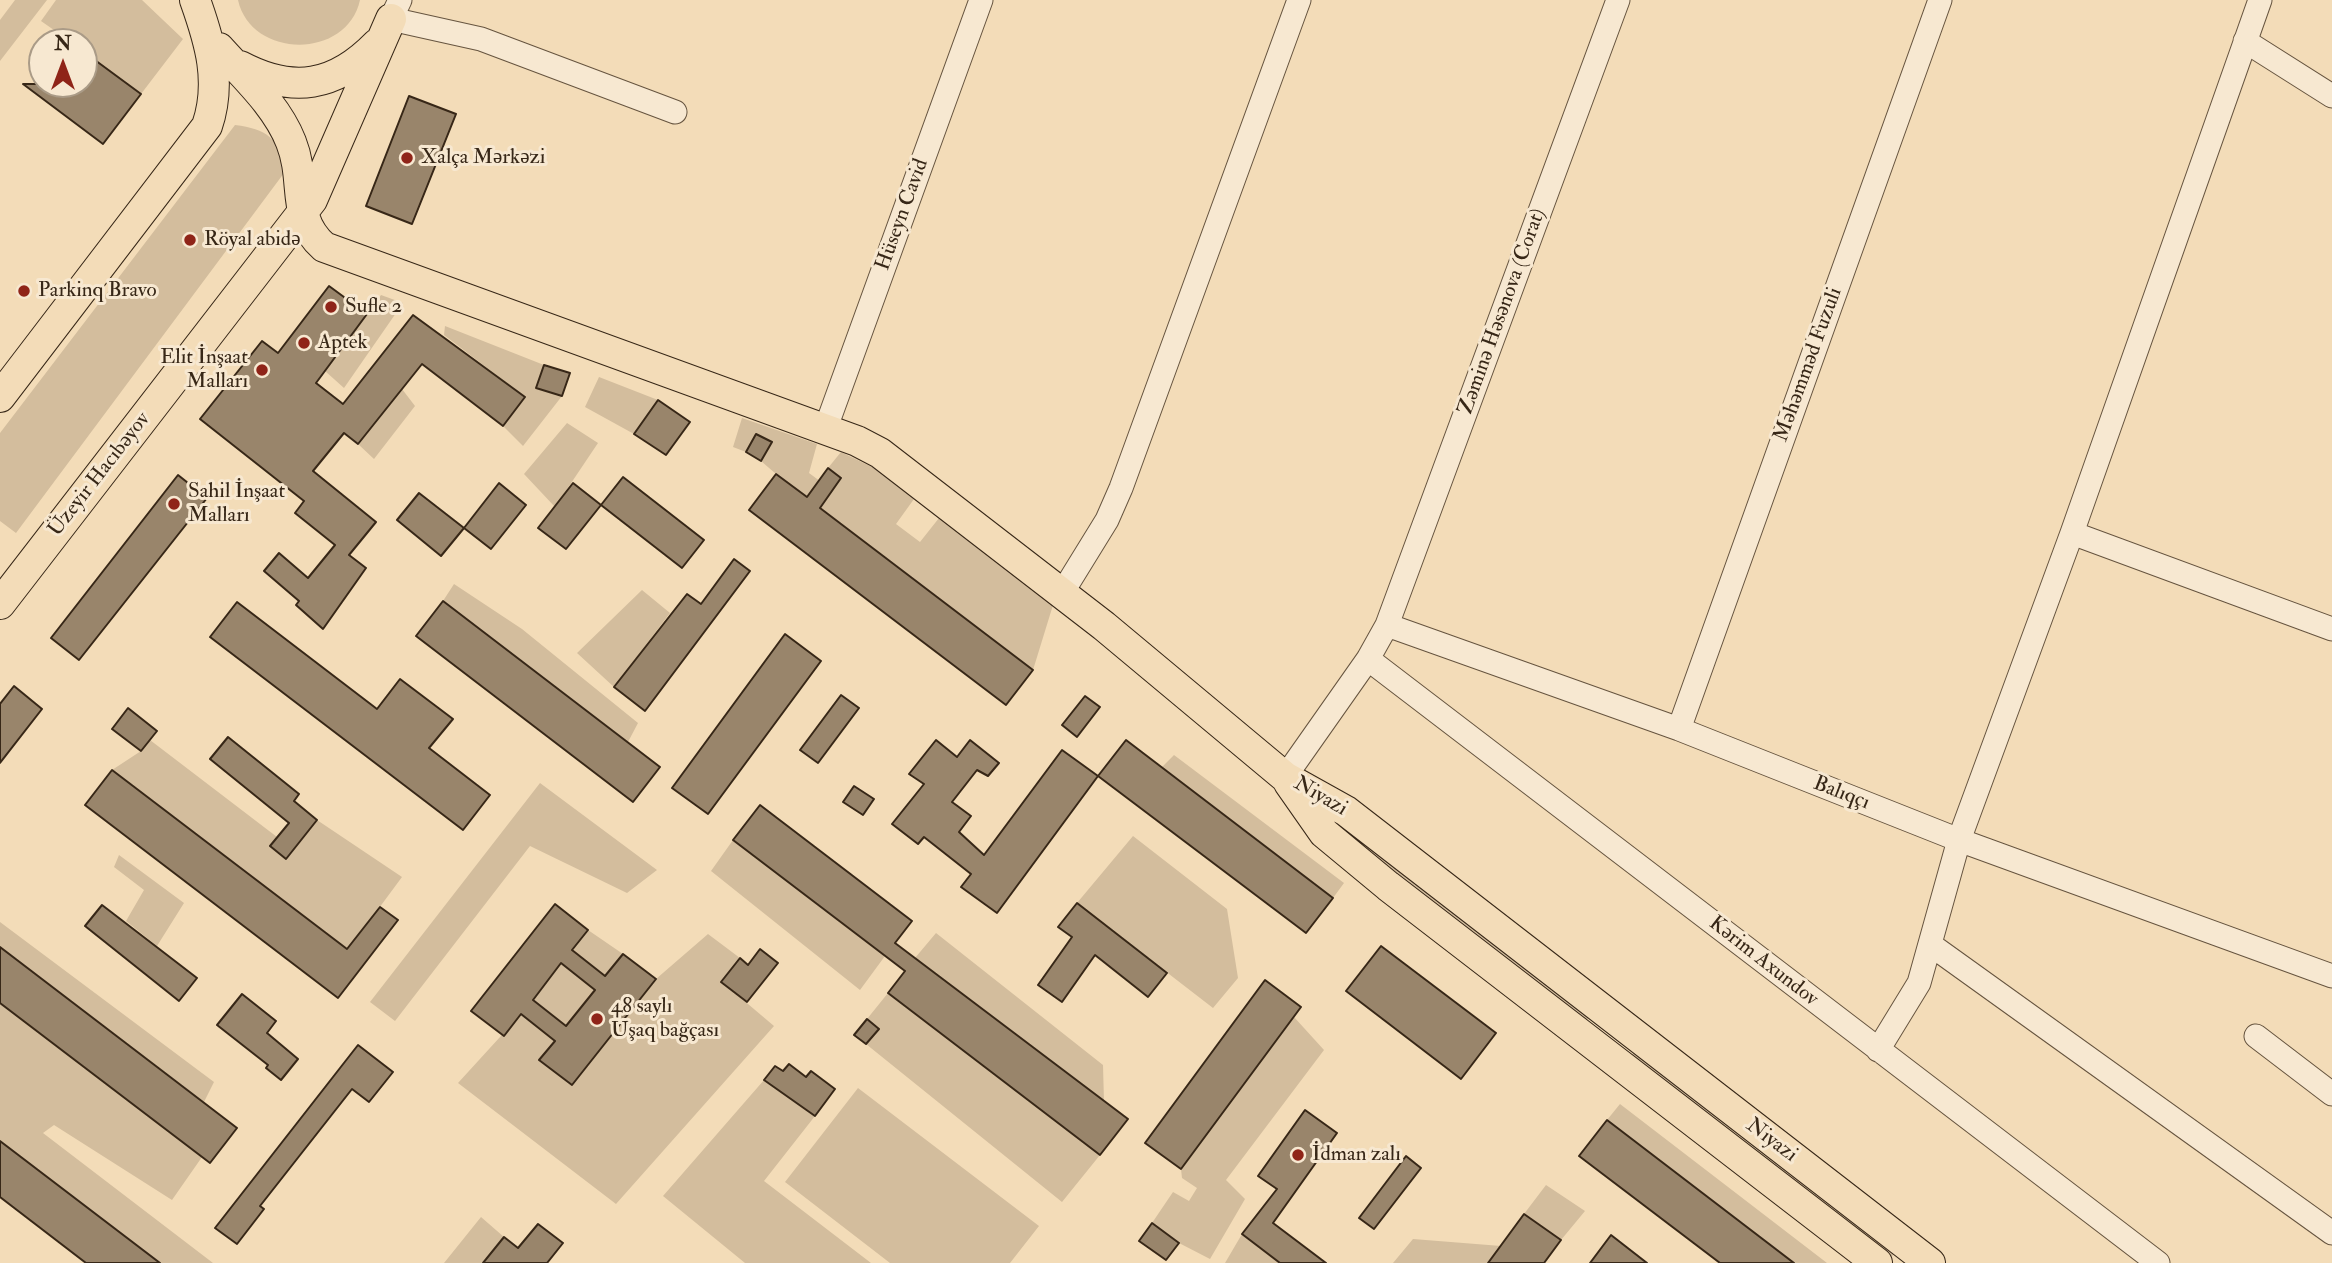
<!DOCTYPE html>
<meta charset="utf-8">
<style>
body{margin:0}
#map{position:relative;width:2332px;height:1263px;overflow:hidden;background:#f3dcb8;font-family:"IM FELL Double Pica",serif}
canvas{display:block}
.north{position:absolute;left:28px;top:28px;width:70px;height:70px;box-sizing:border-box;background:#f7e8d1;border:2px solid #aa9b87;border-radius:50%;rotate:0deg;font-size:19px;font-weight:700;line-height:28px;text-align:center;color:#372717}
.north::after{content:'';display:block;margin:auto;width:24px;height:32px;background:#8f2418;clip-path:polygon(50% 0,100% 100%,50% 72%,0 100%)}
</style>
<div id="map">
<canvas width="2332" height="1263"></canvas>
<div class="north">N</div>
</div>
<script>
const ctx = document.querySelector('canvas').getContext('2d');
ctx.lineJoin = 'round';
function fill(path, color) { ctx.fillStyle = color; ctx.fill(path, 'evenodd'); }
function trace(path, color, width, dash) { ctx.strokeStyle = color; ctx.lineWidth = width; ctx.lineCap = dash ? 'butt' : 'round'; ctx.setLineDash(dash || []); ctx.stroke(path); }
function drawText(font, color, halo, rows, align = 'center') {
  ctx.font = font + ' "IM FELL Double Pica",serif'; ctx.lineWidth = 6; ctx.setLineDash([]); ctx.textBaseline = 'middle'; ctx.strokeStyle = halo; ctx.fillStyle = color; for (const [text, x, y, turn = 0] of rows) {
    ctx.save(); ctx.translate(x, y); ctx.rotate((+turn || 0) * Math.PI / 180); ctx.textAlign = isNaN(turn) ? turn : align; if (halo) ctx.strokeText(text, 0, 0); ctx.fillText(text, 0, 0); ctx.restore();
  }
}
const green = new Path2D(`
 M 15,0 L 47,0 L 0,61 L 0,20 Z
 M 56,0 L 142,0 L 183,39 L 141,94 L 84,52 L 84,42 L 71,42 L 41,21 Z
 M 238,0 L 360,0 C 347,60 251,59 238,0 Z
 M 235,125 C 267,129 278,138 287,169 L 16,533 L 0,521 L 0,433 Z
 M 381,295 L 403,303 L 344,388 L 325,371 Z
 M 445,326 L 544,365 L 537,388 L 562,396 L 523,446 L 503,426 L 525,397 L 444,335 Z
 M 599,377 L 658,400 L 634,434 L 585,407 Z
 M 402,389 L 415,406 L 374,459 L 358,444 Z
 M 742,418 L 817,444 L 809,473 L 832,490 L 841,478 L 828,468 L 841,452 L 874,468 L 914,499 L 896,524 L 920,542 L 939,518 L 1053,605 L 1033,670 L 776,474 L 761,461 L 771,442 L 757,434 L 746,452 L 733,447 Z
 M 567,423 L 598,443 L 555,507 L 524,474 Z
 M 454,584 L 522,629 L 638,723 L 628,742 L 443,601 Z
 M 642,590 L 670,613 L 614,687 L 577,653 Z
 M 150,740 L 277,837 L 270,846 L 286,859 L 317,820 L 402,877 L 348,950 L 112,770 L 141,751 Z
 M 1174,755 L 1344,883 L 1333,898 L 1162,767 Z
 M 540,783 L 657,870 L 627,893 L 530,846 L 395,1021 L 370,1002 Z
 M 1338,819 L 1592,1013 L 1584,1024 L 1331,826 Z
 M 1133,836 L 1227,909 L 1238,978 L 1213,1008 L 1077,903 Z
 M 733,840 L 885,956 L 860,990 L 711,871 Z
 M 119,855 L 184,903 L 157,946 L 126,921 L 144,890 L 114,867 Z
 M 0,922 L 214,1082 L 204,1102 L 0,947 Z
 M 588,930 L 623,954 L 605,976 L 572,950 Z
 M 936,933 L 1103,1065 L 1104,1102 L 915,958 Z
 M 708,934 L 740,958 L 722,982 L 774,1026 L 616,1204 L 458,1083 L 521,1014 L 555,1041 L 540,1060 L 572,1085 L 656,979 Z
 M 561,963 L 595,990 L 566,1026 L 533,1000 Z
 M 888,993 L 1100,1155 L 1062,1202 L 866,1044 L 879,1029 L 867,1019 Z
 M 0,1003 L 202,1157 L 172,1200 L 54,1125 L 43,1133 L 213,1263 L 160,1263 L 0,1141 Z
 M 1294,1017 L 1324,1050 L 1226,1180 L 1245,1199 L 1210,1259 L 1179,1243 L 1152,1223 L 1173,1192 L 1189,1201 L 1197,1188 L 1182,1178 L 1181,1169 Z
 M 1638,1048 L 1898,1248 L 1890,1259 L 1628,1059 Z
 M 764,1080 L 815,1116 L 764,1181 L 871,1263 L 745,1263 L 663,1196 Z
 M 858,1088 L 1039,1226 L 1010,1263 L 890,1263 L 785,1182 Z
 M 1620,1104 L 1827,1263 L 1794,1263 L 1607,1120 Z
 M 1546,1185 L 1585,1211 L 1561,1240 L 1524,1214 Z
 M 481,1217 L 504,1237 L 483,1263 L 444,1263 Z
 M 1242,1234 L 1280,1263 L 1225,1263 Z
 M 1413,1239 L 1501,1246 L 1488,1263 L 1393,1263 Z`);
const building = new Path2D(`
 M 84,52 L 141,94 L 103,144 L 23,84 L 84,84 Z
 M 409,96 L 456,114 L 412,224 L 366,206 Z
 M 329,286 L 367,314 L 316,383 L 343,404 L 413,315 L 525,397 L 503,426 L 422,364 L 358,444 L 344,433 L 313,471 L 376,522 L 349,555 L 366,568 L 323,629 L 296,605 L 299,601 L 264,571 L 279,553 L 308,578 L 335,545 L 295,513 L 304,501 L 200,419 L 262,341 L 278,353 Z
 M 544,365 L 570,373 L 562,396 L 536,388 Z
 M 658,400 L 690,422 L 666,455 L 634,434 Z
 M 756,434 L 772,442 L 761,461 L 746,452 Z
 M 828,468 L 841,478 L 820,508 L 1033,670 L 1006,705 L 749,510 L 776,474 L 807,497 Z
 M 178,475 L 207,498 L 79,660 L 51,638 Z
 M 623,477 L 704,540 L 682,568 L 601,505 Z
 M 499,483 L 526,505 L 491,549 L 464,528 Z
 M 573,483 L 601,505 L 566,549 L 538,528 Z
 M 419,493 L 464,528 L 441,556 L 397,520 Z
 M 734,559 L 750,571 L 645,711 L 614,687 L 687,594 L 701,604 Z
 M 443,601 L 660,767 L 633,802 L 416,636 Z
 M 237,602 L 377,709 L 400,679 L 453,719 L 429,748 L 490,795 L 463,830 L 210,637 Z
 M 785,634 L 821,661 L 708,814 L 672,788 Z
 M 14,686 L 42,709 L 0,763 L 0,704 Z
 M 841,695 L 859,708 L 818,763 L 800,750 Z
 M 1085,696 L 1100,707 L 1077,737 L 1062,725 Z
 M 128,708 L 157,731 L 141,751 L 112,729 Z
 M 228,737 L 299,794 L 294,801 L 317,820 L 286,859 L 270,846 L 289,823 L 210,759 Z
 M 936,740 L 957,757 L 970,740 L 999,763 L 988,776 L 977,770 L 952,802 L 971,816 L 959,832 L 984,855 L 1062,750 L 1098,776 L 997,913 L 961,887 L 971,874 L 924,837 L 918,844 L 892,824 L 924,784 L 909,774 Z
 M 1126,740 L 1333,898 L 1306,933 L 1098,776 Z
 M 112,770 L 347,949 L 380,907 L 398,920 L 338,998 L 85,805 Z
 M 854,786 L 874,799 L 863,815 L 843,802 Z
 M 760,805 L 912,921 L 895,943 L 1128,1119 L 1100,1155 L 888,993 L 905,971 L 733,840 Z
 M 1077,903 L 1167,973 L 1148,997 L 1095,955 L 1062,1002 L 1038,985 L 1072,937 L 1058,927 Z
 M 555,904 L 588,930 L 572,950 L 605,976 L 623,954 L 656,979 L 572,1085 L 539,1060 L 555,1041 L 521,1014 L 504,1036 L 471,1011 ZM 561,963 L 595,990 L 566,1026 L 533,1000 Z
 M 102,905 L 197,978 L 179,1001 L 85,926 Z
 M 1381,946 L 1496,1033 L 1461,1079 L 1346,991 Z
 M 0,947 L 237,1128 L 210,1163 L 0,1003 Z
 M 760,949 L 778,963 L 747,1002 L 721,982 L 740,958 L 748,965 Z
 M 1265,980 L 1301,1007 L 1181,1169 L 1145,1143 Z
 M 242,994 L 276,1021 L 267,1033 L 298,1059 L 281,1080 L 266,1068 L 268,1065 L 217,1025 Z
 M 867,1019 L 879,1029 L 866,1044 L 854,1035 Z
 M 358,1045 L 393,1072 L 369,1102 L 352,1089 L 260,1206 L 264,1209 L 237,1244 L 215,1228 Z
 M 789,1064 L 806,1077 L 811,1071 L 835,1089 L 815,1116 L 764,1080 L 775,1066 L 783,1071 Z
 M 1305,1110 L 1337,1133 L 1273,1223 L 1326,1263 L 1280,1263 L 1242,1234 L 1277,1189 L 1258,1176 Z
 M 1607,1120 L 1794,1263 L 1720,1263 L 1579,1156 Z
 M 0,1141 L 160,1263 L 86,1263 L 0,1197 Z
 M 1406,1156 L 1421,1168 L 1374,1229 L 1359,1218 Z
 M 1524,1214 L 1561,1240 L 1544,1263 L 1488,1263 Z
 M 1152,1223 L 1179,1243 L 1166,1260 L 1139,1241 Z
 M 538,1224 L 563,1243 L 547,1263 L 483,1263 L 504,1237 L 518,1248 Z
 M 1611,1235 L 1647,1263 L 1590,1263 Z`);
const minor = new Path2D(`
 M 400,0 L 391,19 L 481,39 L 675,112
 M 2245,41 L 2332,96
 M 825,430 L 981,0
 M 2072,533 L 2332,629
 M 1062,593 L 1107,520 L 1121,488 L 1299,0
 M 1387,625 L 1618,0
 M 1368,659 L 2158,1263
 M 1679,729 L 1940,0
 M 1285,777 L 1368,659 L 1387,625 L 1679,729 L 1959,840 L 2332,976
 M 1931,945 L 2332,1233
 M 2256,1036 L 2332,1094
 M 1878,1050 L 1919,983 L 1959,840 L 2072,533 L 2260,0`);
const major = new Path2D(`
 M 219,48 C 245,77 277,106 291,142 C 307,182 290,217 324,247 L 857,441 L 880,453 L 1104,626 L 1285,777 L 1346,811 L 1930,1263
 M 240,66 C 293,94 335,87 377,44
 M 0,397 L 207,126 C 222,82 210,42 195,0
 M 0,604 L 312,200 L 391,19
 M 1289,783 L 1324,833 L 1388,886 L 1877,1263`);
const markers = [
 [407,158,7,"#8f2418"],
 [190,240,7,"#8f2418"],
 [24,291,7,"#8f2418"],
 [331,307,7,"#8f2418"],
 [304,343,7,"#8f2418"],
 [262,370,7,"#8f2418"],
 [174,504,7,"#8f2418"],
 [597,1019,7,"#8f2418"],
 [1298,1155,7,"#8f2418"]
];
const poiNames = [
 ["Xalça Mərkəzi",421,158],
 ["Röyal abidə",204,240],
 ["Parkinq Bravo",38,291],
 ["Sufle 2",345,307],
 ["Aptek",318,343],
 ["Elit İnşaat",248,358,"right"],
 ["Malları",248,382,"right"],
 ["Sahil İnşaat",188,492],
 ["Malları",188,516],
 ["48 saylı",611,1007],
 ["Uşaq bağçası",611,1031],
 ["İdman zalı",1312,1155]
];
const streetNames = [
 ["Hüseyn Cavid",903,215,-70],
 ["Zəminə Həsənova (Corat)",1503,312,-70],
 ["Məhəmməd Fuzuli",1809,365,-70],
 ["Üzeyir Hacıbəyov",100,475,-52],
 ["Balıqçı",1841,794,21],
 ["Niyazi",1320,797,30],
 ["Kərim Axundov",1763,962,38],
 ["Niyazi",1771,1141,37]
];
fill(green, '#d3bd9d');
fill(building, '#99856b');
trace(building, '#372717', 2);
trace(minor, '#66543f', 25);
trace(major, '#372717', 32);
trace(minor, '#f7e8d1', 23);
trace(major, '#f3dcb8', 30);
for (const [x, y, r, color] of markers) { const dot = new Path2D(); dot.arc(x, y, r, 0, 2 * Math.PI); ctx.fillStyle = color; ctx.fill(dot); trace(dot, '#f7e8d1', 2.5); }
drawText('21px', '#372717', '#f7e8d1', poiNames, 'left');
drawText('21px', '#372717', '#f7e8d1', streetNames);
</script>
